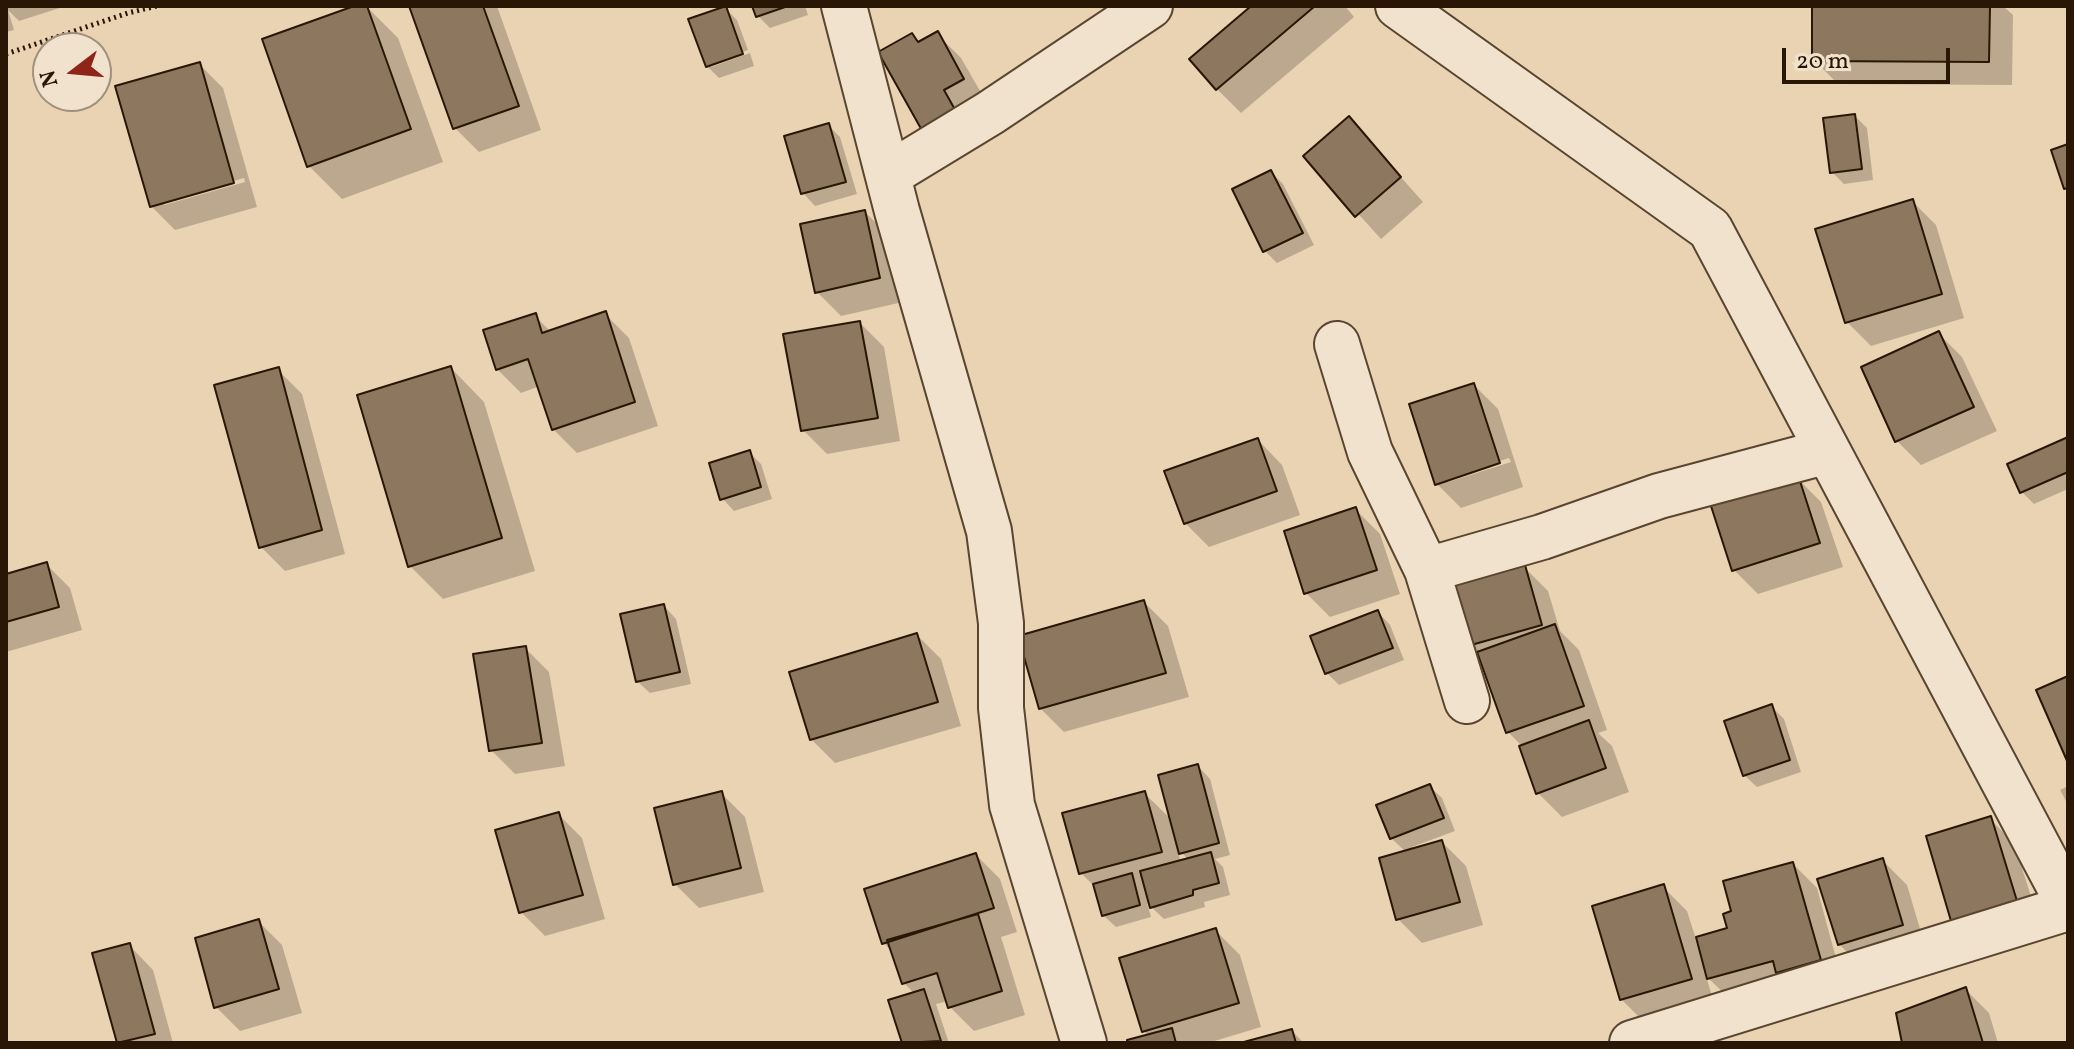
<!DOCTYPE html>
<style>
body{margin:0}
#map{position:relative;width:2074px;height:1049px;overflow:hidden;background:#ead3b2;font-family:Vollkorn,serif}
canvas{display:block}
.frame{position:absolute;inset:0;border:8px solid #291605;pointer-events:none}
.north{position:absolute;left:32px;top:32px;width:80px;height:80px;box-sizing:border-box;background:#f1e2cd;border:2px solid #a1907d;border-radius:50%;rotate:254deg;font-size:22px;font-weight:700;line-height:32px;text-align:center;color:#291605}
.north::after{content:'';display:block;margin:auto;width:28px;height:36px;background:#8f2418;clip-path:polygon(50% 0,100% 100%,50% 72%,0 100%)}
.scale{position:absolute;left:1782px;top:48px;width:168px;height:36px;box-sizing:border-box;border:4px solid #291605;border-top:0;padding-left:10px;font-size:24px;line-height:28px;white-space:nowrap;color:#291605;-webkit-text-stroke:6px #f1e2cd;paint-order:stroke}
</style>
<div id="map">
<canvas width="2074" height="1049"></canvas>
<div class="frame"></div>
<div class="north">N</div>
<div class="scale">20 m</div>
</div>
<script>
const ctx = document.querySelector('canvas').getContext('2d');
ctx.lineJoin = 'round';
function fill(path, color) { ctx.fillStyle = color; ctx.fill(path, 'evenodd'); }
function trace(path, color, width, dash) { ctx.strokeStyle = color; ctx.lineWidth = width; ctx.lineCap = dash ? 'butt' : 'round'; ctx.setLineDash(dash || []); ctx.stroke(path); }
const shadow = new Path2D(`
 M 6,6 L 66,6 L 19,21 L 8,10 L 14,30 L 6,32 Z
 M 360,6 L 366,6 L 398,38 L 443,162 L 342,199 L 309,166 Z
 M 411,6 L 497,6 L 541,130 L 479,152 L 455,128 Z
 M 754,6 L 805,6 L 808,15 L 770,28 L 758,16 Z
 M 1255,6 L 1345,6 L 1354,17 L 1241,113 L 1217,89 Z
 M 1814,6 L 2003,6 L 2013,15 L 2012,85 L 1838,84 L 1814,60 Z
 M 725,8 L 737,20 L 748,50 L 711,63 L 711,67 L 750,53 L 754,66 L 719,78 L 707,66 Z
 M 937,34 L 961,58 L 987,103 L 949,157 L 912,35 L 920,43 Z
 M 199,64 L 223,88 L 257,207 L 175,230 L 151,206 ZM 244,178 L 245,182 L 164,205 L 164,201 Z
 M 1855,116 L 1867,128 L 1873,180 L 1844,184 L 1832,172 Z
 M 1349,119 L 1423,202 L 1381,239 L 1306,156 Z
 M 828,125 L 840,137 L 857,194 L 815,206 L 803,193 Z
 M 1271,172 L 1283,184 L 1314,245 L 1277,263 L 1265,251 Z
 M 1912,201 L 1936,225 L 1964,318 L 1871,346 L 1847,322 Z
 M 865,212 L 889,236 L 903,302 L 841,316 L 817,292 Z
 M 605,314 L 629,338 L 658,426 L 577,453 L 553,429 L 540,386 L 521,393 L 497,369 L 535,316 L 551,332 Z
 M 860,323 L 884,347 L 900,441 L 827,454 L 803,430 Z
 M 1938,333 L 1962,357 L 1997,431 L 1921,465 L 1897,441 Z
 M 451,368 L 484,402 L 535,571 L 443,599 L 410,566 Z
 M 278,370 L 302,394 L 345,554 L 285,571 L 261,547 Z
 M 1474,385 L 1498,409 L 1523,487 L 1461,508 L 1437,484 ZM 1509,458 L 1511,462 L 1448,482 L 1448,478 Z
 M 2068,439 L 2068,489 L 2034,504 L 2022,492 Z
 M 1258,440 L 1282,465 L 1300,515 L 1209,547 L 1185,523 Z
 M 749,452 L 761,464 L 772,499 L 734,511 L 722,498 Z
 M 1797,478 L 1821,502 L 1843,567 L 1758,594 L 1734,570 Z
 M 1356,510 L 1380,534 L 1400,594 L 1330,617 L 1306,593 Z
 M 46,564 L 70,588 L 82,630 L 6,652 L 6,576 Z
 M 1524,567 L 1548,591 L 1560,631 L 1579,650 L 1607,730 L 1598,733 L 1612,746 L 1629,792 L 1562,817 L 1538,793 L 1523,747 L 1508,732 L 1483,663 L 1466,646 Z
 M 1144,602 L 1168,626 L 1189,697 L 1064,732 L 1040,708 Z
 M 664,606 L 676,619 L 691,684 L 650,693 L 637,681 Z
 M 1378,612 L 1390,625 L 1404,660 L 1339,685 L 1327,673 Z
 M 917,635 L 941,659 L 961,726 L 835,763 L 811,739 Z
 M 525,648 L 549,672 L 565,766 L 515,774 L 491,750 Z
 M 1772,707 L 1784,719 L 1801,772 L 1757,787 L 1744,775 Z
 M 1198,766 L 1210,779 L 1230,855 L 1215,859 L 1223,867 L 1230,895 L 1204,902 L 1205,907 L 1164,919 L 1147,903 L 1151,917 L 1116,927 L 1103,915 L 1097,889 L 1081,873 L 1144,793 L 1173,821 ZM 1177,848 L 1189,860 L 1181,863 Z
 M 1429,786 L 1442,798 L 1455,831 L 1412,847 L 1413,850 L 1442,842 L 1466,866 L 1483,925 L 1422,943 L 1398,919 L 1406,852 L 1391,838 Z
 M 2068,786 L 2068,805 L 2060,790 Z
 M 721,793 L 745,817 L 764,892 L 699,908 L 675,884 Z
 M 558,814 L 582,838 L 605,919 L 545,936 L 521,912 Z
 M 1990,819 L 2014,843 L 2040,925 L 1977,944 L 1953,919 Z
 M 976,855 L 1000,879 L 1017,932 L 1001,937 L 1025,1015 L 974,1031 L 950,1007 L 948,1001 L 936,1004 L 949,1043 L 904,1043 L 891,1001 L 915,994 L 904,983 L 894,954 L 884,943 Z
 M 1883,861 L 1907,885 L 1926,949 L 1863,968 L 1839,944 Z
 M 1793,864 L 1817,888 L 1843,984 L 1733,1002 L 1706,976 L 1714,1003 L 1645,1023 L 1621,999 L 1663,887 L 1687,911 L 1696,939 L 1730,929 Z
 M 258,921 L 282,945 L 302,1013 L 240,1031 L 216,1007 Z
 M 1216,931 L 1240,955 L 1261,1027 L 1208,1043 L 1130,1043 L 1149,1036 L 1144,1031 Z
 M 129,945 L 153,970 L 173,1043 L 119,1043 L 94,955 Z
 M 1965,989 L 1989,1013 L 1998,1043 L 1904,1043 Z
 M 1292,1031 L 1304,1043 L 1247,1043 Z`);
const building = new Path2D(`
 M 354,6 L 367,6 L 411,129 L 307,167 L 262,39 Z
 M 409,6 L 483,6 L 519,106 L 453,129 Z
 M 726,6 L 743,54 L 706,67 L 688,19 Z
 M 752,6 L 788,6 L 756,17 Z
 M 1251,6 L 1315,6 L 1216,90 L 1189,59 Z
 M 1812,6 L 1990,6 L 1989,62 L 1812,61 Z
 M 938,31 L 964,79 L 944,90 L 958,115 L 924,134 L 878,52 L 912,33 L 918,42 Z
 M 200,62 L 234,183 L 150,207 L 115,86 Z
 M 1855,114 L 1862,169 L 1830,173 L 1823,118 Z
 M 1349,116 L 1401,177 L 1355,217 L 1303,156 Z
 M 829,123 L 846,182 L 801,194 L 784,136 Z
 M 2068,144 L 2068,188 L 2064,189 L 2051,150 Z
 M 1271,170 L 1303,233 L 1263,252 L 1232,189 Z
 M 1913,199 L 1942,294 L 1845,323 L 1815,229 Z
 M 865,210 L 880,278 L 815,293 L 800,224 Z
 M 606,311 L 635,402 L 552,430 L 528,359 L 496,370 L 483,330 L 536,313 L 542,333 Z
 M 860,321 L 878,418 L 801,431 L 783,334 Z
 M 1939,331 L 1974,407 L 1895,442 L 1861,367 Z
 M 451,366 L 502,538 L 408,567 L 357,395 Z
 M 279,367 L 322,530 L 259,548 L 214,385 Z
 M 1474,383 L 1500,463 L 1435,485 L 1409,404 Z
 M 2068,437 L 2068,472 L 2020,493 L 2007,464 Z
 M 1258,438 L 1277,491 L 1184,524 L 1164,471 Z
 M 750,450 L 761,487 L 720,500 L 709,463 Z
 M 1798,475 L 1820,543 L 1732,571 L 1710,503 Z
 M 1356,507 L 1377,570 L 1304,594 L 1284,531 Z
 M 47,562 L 59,607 L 6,622 L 6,574 Z
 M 1525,565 L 1542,625 L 1464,647 L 1447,587 Z
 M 1144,600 L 1166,673 L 1039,709 L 1018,636 Z
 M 664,604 L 680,672 L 636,682 L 620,614 Z
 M 1378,610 L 1393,648 L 1325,674 L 1310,636 Z
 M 1555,624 L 1584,706 L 1506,733 L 1477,652 Z
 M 917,633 L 938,702 L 810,740 L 789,672 Z
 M 526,646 L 542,743 L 489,751 L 473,654 Z
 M 2068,676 L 2068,763 L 2036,690 Z
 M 1772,704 L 1790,760 L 1743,776 L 1724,721 Z
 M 1589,720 L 1606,768 L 1536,794 L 1519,746 Z
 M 1198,764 L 1219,843 L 1179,854 L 1158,775 Z
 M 1430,784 L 1444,818 L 1390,839 L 1376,805 Z
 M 722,791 L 741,868 L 673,885 L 654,808 Z
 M 1145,791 L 1162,852 L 1079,874 L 1062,813 Z
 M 559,812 L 583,895 L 519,913 L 495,830 Z
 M 1991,816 L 2017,901 L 1951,921 L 1926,836 Z
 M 1442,840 L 1460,902 L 1396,920 L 1379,858 Z
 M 1211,852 L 1219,883 L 1193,890 L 1193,895 L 1150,908 L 1140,871 Z
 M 976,853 L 994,908 L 882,944 L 864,889 Z
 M 1883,858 L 1903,925 L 1838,945 L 1817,879 Z
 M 1793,862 L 1821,960 L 1776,973 L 1773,961 L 1707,979 L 1696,937 L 1727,928 L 1723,914 L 1731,911 L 1723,881 Z
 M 1132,873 L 1140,905 L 1102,916 L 1093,884 Z
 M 1664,884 L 1692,979 L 1620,1000 L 1592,906 Z
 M 978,914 L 1002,991 L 948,1008 L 937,973 L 902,984 L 887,940 Z
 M 259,919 L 279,989 L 214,1008 L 195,938 Z
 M 1216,928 L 1239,1003 L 1142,1032 L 1119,958 Z
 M 130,943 L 155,1034 L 117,1043 L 92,953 Z
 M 1966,987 L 1983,1043 L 1902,1043 L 1896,1013 Z
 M 924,989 L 941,1041 L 902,1043 L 888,1000 Z
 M 1172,1028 L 1176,1043 L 1127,1043 L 1127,1040 Z
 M 1292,1029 L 1296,1043 L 1240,1043 Z`);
const path = new Path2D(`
 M 6,54 L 128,13 L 157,6`);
const street = new Path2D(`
 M 844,6 L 897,211 L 989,531 L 1001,623 L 1001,708 L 1012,805 L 1084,1043
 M 1398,6 L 1710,229 L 2068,903
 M 888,175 L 990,113 L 1150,6
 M 1337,344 L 1370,452 L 1427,570 L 1467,701
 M 1427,570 L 1542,537 L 1659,496 L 1828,451
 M 1632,1043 L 2068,908`);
fill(shadow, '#0003');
fill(building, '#8d785f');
trace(building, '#291605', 2);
trace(street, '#594530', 48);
trace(path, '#291605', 5, [2, 4]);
trace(street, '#f1e2cd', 44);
</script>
